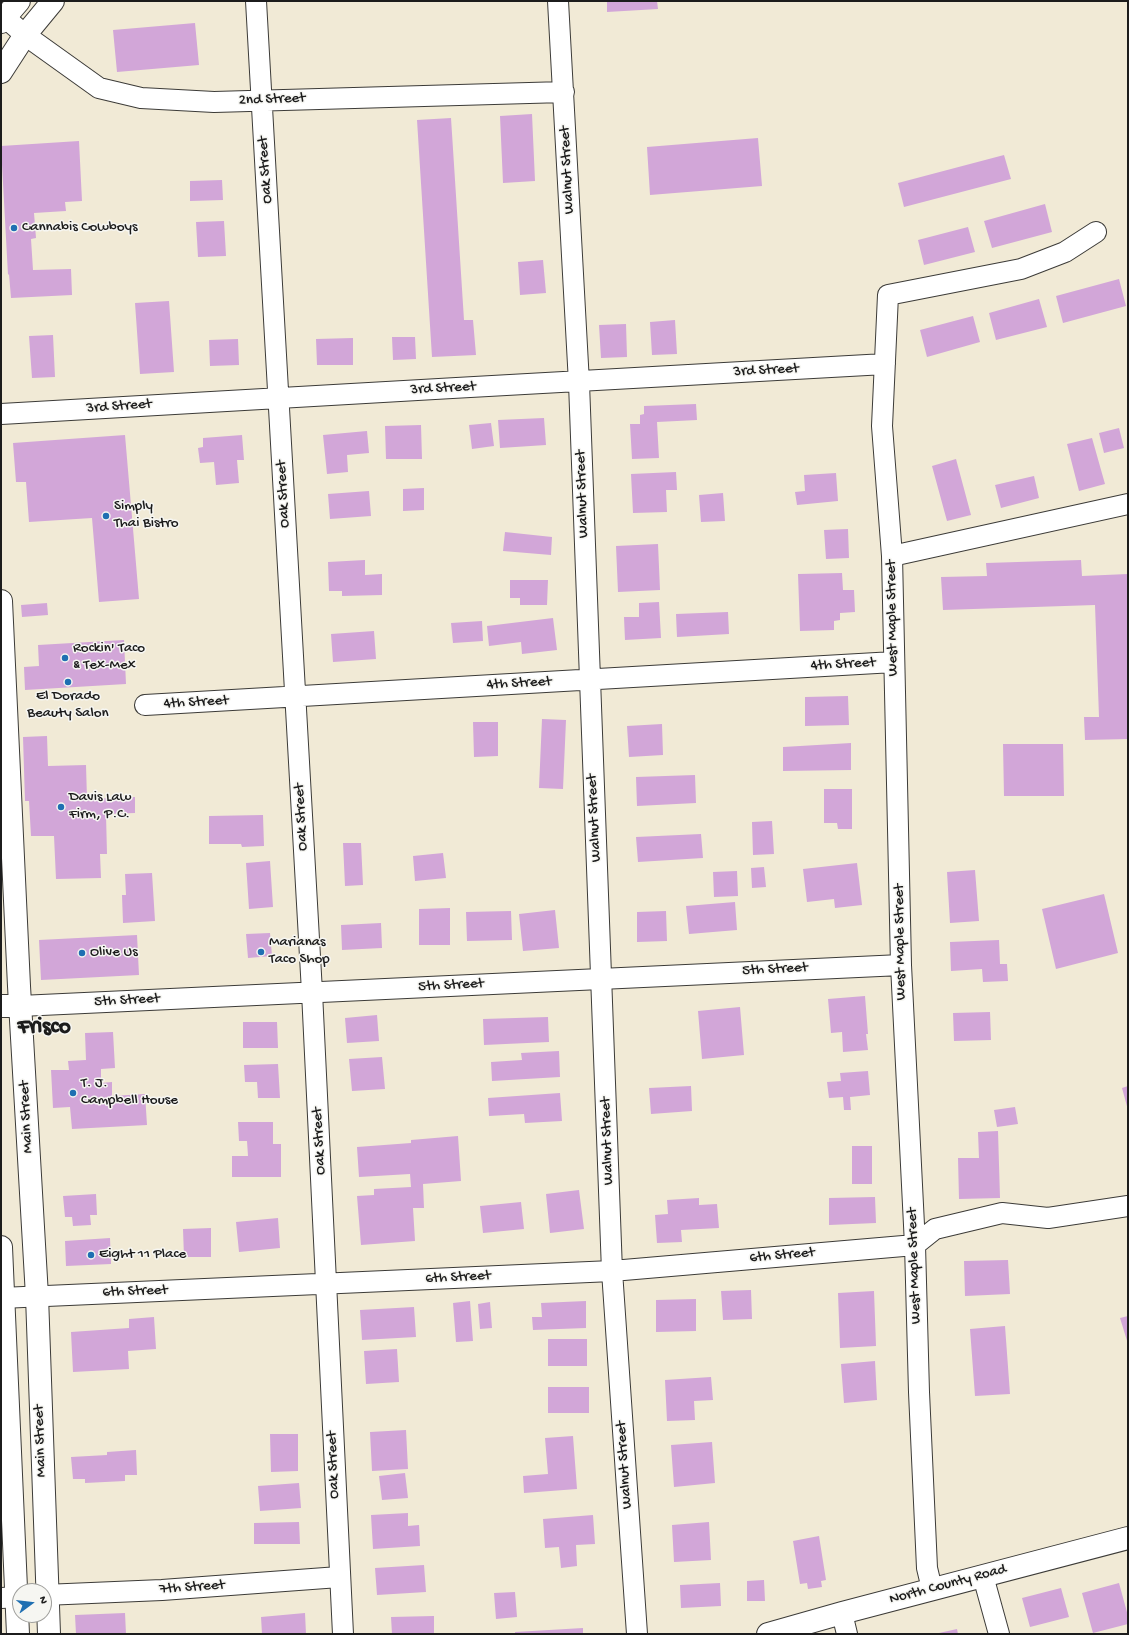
<!DOCTYPE html>
<style>
body{margin:0}
#map{position:relative;width:1129px;height:1635px;overflow:hidden;background:#f1ead6;font-family:"Gochi Hand",sans-serif}
canvas{display:block}
.frame{position:absolute;inset:0;border:2px solid #1c1c1c;pointer-events:none}
.north{position:absolute;left:12px;top:1583px;width:40px;height:40px;box-sizing:border-box;background:#f6f6f2;border:1px solid #9f9f9c;border-radius:50%;rotate:75deg;font-size:11px;font-weight:700;line-height:16px;text-align:center;color:#1c1c1c}
.north::after{content:'';display:block;margin:auto;width:14px;height:18px;background:#1f6fb2;clip-path:polygon(50% 0,100% 100%,50% 72%,0 100%)}
</style>
<div id="map">
<canvas width="1129" height="1635"></canvas>
<div class="frame"></div>
<div class="north">N</div>
</div>
<script>
const ctx = document.querySelector('canvas').getContext('2d');
ctx.lineJoin = 'round';
function fill(path, color) { ctx.fillStyle = color; ctx.fill(path, 'evenodd'); }
function trace(path, color, width, dash) { ctx.strokeStyle = color; ctx.lineWidth = width; ctx.lineCap = dash ? 'butt' : 'round'; ctx.setLineDash(dash || []); ctx.stroke(path); }
function drawText(font, color, halo, rows, align = 'center') {
  ctx.font = font + ' "Gochi Hand",sans-serif'; ctx.lineWidth = 3; ctx.setLineDash([]); ctx.textBaseline = 'middle'; ctx.strokeStyle = halo; ctx.fillStyle = color; for (const [text, x, y, turn = 0] of rows) {
    ctx.save(); ctx.translate(x, y); ctx.rotate((+turn || 0) * Math.PI / 180); ctx.textAlign = isNaN(turn) ? turn : align; if (halo) ctx.strokeText(text, 0, 0); ctx.fillText(text, 0, 0); ctx.restore();
  }
}
const building = new Path2D(`
 M 607,1 L 657,1 L 658,9 L 607,12 Z
 M 195,23 L 199,65 L 117,72 L 113,30 Z
 M 532,114 L 535,181 L 503,183 L 500,116 Z
 M 451,118 L 464,320 L 473,320 L 476,355 L 432,357 L 417,120 Z
 M 758,138 L 762,186 L 650,195 L 647,147 Z
 M 79,141 L 82,201 L 65,202 L 66,211 L 34,213 L 36,238 L 31,239 L 33,270 L 71,269 L 72,295 L 11,298 L 9,274 L 8,275 L 1,146 Z
 M 1004,155 L 1011,179 L 904,207 L 898,183 Z
 M 222,180 L 223,200 L 190,201 L 190,181 Z
 M 1045,204 L 1052,232 L 992,248 L 984,221 Z
 M 224,221 L 226,256 L 198,257 L 196,222 Z
 M 968,227 L 975,252 L 924,265 L 918,240 Z
 M 543,260 L 546,293 L 520,295 L 518,262 Z
 M 1119,279 L 1126,306 L 1063,323 L 1056,296 Z
 M 1039,299 L 1047,327 L 996,340 L 989,313 Z
 M 169,301 L 174,372 L 140,374 L 135,303 Z
 M 973,316 L 980,342 L 927,357 L 920,330 Z
 M 675,320 L 677,354 L 652,355 L 650,322 Z
 M 626,324 L 627,357 L 601,358 L 599,325 Z
 M 53,335 L 55,377 L 32,378 L 29,336 Z
 M 392,337 L 415,337 L 416,359 L 393,360 Z
 M 353,338 L 353,365 L 317,365 L 316,339 Z
 M 238,339 L 239,365 L 210,366 L 209,340 Z
 M 696,404 L 697,420 L 657,422 L 659,458 L 632,459 L 630,424 L 640,424 L 640,415 L 644,414 L 644,406 Z
 M 544,418 L 546,445 L 500,448 L 498,420 Z
 M 491,423 L 494,446 L 472,449 L 469,425 Z
 M 421,425 L 422,459 L 386,459 L 385,426 Z
 M 1119,428 L 1124,448 L 1104,453 L 1099,433 Z
 M 367,431 L 369,453 L 347,455 L 348,472 L 327,474 L 323,435 Z
 M 125,435 L 139,599 L 99,602 L 92,518 L 29,522 L 26,482 L 16,482 L 13,443 Z
 M 242,435 L 244,460 L 237,460 L 239,483 L 216,485 L 214,462 L 200,463 L 198,448 L 203,447 L 203,438 Z
 M 1092,438 L 1105,484 L 1079,491 L 1067,444 Z
 M 956,459 L 971,515 L 947,521 L 932,466 Z
 M 676,472 L 677,490 L 666,490 L 667,512 L 633,513 L 631,474 Z
 M 836,473 L 838,501 L 797,505 L 795,492 L 805,491 L 804,475 Z
 M 1034,476 L 1039,498 L 1001,508 L 995,485 Z
 M 424,488 L 424,510 L 403,511 L 403,489 Z
 M 369,491 L 371,516 L 330,519 L 328,494 Z
 M 723,493 L 725,521 L 701,522 L 699,495 Z
 M 848,529 L 849,558 L 826,559 L 824,530 Z
 M 505,532 L 552,537 L 551,555 L 503,551 Z
 M 658,544 L 660,590 L 618,592 L 616,546 Z
 M 365,560 L 365,575 L 382,574 L 382,595 L 342,596 L 342,591 L 329,591 L 328,562 Z
 M 1081,560 L 1082,576 L 1128,574 L 1128,739 L 1085,740 L 1084,717 L 1099,717 L 1095,605 L 943,610 L 941,577 L 987,576 L 986,563 Z
 M 842,573 L 843,590 L 854,590 L 855,612 L 840,613 L 840,620 L 834,621 L 834,630 L 800,631 L 798,574 Z
 M 510,580 L 548,580 L 547,605 L 520,605 L 520,598 L 510,598 Z
 M 659,602 L 661,638 L 625,640 L 624,617 L 639,617 L 639,603 Z
 M 47,603 L 48,615 L 22,617 L 21,605 Z
 M 728,612 L 729,634 L 677,637 L 676,614 Z
 M 553,618 L 557,650 L 522,654 L 521,642 L 489,646 L 487,626 Z
 M 482,621 L 483,641 L 453,643 L 451,623 Z
 M 374,631 L 376,659 L 333,662 L 331,634 Z
 M 124,640 L 126,684 L 25,690 L 24,667 L 39,666 L 38,645 Z
 M 848,696 L 849,725 L 805,726 L 805,697 Z
 M 542,719 L 566,720 L 563,789 L 539,788 Z
 M 473,722 L 498,722 L 498,756 L 474,757 Z
 M 662,724 L 663,755 L 629,757 L 627,726 Z
 M 47,736 L 48,766 L 86,765 L 87,799 L 135,797 L 135,813 L 106,814 L 107,854 L 100,854 L 101,878 L 56,879 L 54,836 L 31,836 L 29,801 L 25,801 L 23,737 Z
 M 851,743 L 851,770 L 783,771 L 783,747 Z
 M 1003,744 L 1063,744 L 1064,796 L 1004,796 Z
 M 695,775 L 696,803 L 637,806 L 636,777 Z
 M 824,789 L 852,789 L 852,829 L 838,829 L 837,823 L 824,823 Z
 M 263,815 L 264,846 L 242,847 L 241,844 L 209,844 L 209,816 Z
 M 772,821 L 774,854 L 753,855 L 752,822 Z
 M 701,834 L 703,858 L 638,862 L 636,837 Z
 M 343,843 L 361,843 L 363,885 L 345,886 Z
 M 443,853 L 446,878 L 415,881 L 413,856 Z
 M 270,861 L 273,907 L 249,909 L 246,863 Z
 M 857,863 L 862,905 L 835,908 L 834,899 L 807,902 L 803,869 Z
 M 764,867 L 766,887 L 752,888 L 751,868 Z
 M 975,870 L 979,921 L 950,923 L 947,872 Z
 M 737,871 L 738,896 L 714,897 L 713,872 Z
 M 152,873 L 155,921 L 123,923 L 122,895 L 126,895 L 125,874 Z
 M 1104,894 L 1118,953 L 1056,969 L 1042,909 Z
 M 735,902 L 737,930 L 689,934 L 686,906 Z
 M 450,908 L 450,945 L 419,945 L 419,909 Z
 M 555,910 L 559,948 L 523,951 L 519,914 Z
 M 511,911 L 512,940 L 467,941 L 466,912 Z
 M 666,911 L 667,941 L 637,942 L 637,912 Z
 M 381,923 L 382,948 L 342,950 L 341,925 Z
 M 270,933 L 272,956 L 248,958 L 246,934 Z
 M 137,935 L 139,975 L 41,980 L 39,940 Z
 M 999,940 L 1000,964 L 1007,964 L 1008,981 L 983,982 L 982,969 L 951,971 L 950,942 Z
 M 865,996 L 868,1034 L 866,1034 L 868,1050 L 843,1052 L 842,1032 L 831,1033 L 828,999 Z
 M 740,1007 L 744,1055 L 702,1059 L 698,1011 Z
 M 990,1012 L 991,1040 L 954,1041 L 953,1013 Z
 M 377,1015 L 379,1041 L 347,1043 L 345,1018 Z
 M 548,1017 L 549,1042 L 484,1045 L 483,1019 Z
 M 243,1022 L 277,1022 L 278,1048 L 243,1048 Z
 M 113,1032 L 115,1068 L 101,1069 L 101,1083 L 112,1082 L 112,1096 L 145,1094 L 147,1125 L 72,1129 L 70,1107 L 53,1108 L 51,1070 L 69,1070 L 68,1061 L 86,1060 L 85,1033 Z
 M 559,1051 L 560,1077 L 492,1081 L 491,1062 L 522,1060 L 521,1053 Z
 M 382,1057 L 385,1089 L 352,1091 L 349,1059 Z
 M 278,1064 L 280,1098 L 258,1098 L 257,1082 L 245,1082 L 244,1065 Z
 M 868,1071 L 870,1095 L 850,1097 L 851,1110 L 844,1110 L 843,1097 L 829,1098 L 827,1082 L 841,1081 L 840,1073 Z
 M 691,1086 L 692,1111 L 651,1114 L 649,1088 Z
 M 1128,1086 L 1128,1110 L 1122,1088 Z
 M 560,1093 L 562,1121 L 525,1123 L 524,1114 L 489,1116 L 488,1098 Z
 M 1015,1107 L 1018,1124 L 997,1127 L 994,1110 Z
 M 238,1122 L 273,1122 L 273,1144 L 281,1144 L 281,1177 L 232,1177 L 232,1156 L 248,1156 L 247,1141 L 239,1141 Z
 M 998,1131 L 1000,1198 L 959,1199 L 958,1158 L 979,1158 L 978,1132 Z
 M 458,1136 L 461,1181 L 423,1184 L 424,1208 L 413,1208 L 415,1241 L 361,1245 L 357,1196 L 374,1195 L 374,1189 L 411,1187 L 410,1174 L 359,1177 L 357,1147 L 411,1143 L 411,1140 Z
 M 852,1146 L 872,1146 L 872,1184 L 852,1184 Z
 M 579,1190 L 584,1229 L 550,1233 L 546,1194 Z
 M 96,1194 L 97,1215 L 90,1215 L 91,1225 L 73,1226 L 72,1217 L 65,1217 L 63,1196 Z
 M 875,1197 L 876,1223 L 829,1225 L 829,1198 Z
 M 699,1198 L 699,1205 L 717,1204 L 719,1228 L 681,1230 L 682,1242 L 657,1243 L 655,1215 L 668,1214 L 667,1200 Z
 M 521,1202 L 524,1229 L 483,1233 L 480,1206 Z
 M 278,1218 L 280,1248 L 239,1252 L 236,1222 Z
 M 211,1228 L 211,1257 L 184,1257 L 183,1229 Z
 M 110,1238 L 111,1264 L 66,1266 L 65,1241 Z
 M 1008,1260 L 1010,1294 L 965,1296 L 964,1261 Z
 M 751,1290 L 752,1319 L 723,1320 L 721,1291 Z
 M 874,1291 L 876,1346 L 840,1348 L 838,1293 Z
 M 696,1299 L 696,1331 L 656,1332 L 656,1300 Z
 M 470,1301 L 473,1341 L 456,1342 L 453,1303 Z
 M 586,1301 L 586,1328 L 533,1330 L 532,1317 L 542,1317 L 541,1303 Z
 M 490,1302 L 492,1328 L 480,1329 L 478,1304 Z
 M 414,1307 L 416,1337 L 362,1340 L 360,1310 Z
 M 1128,1316 L 1128,1344 L 1120,1318 Z
 M 154,1317 L 156,1349 L 128,1351 L 129,1369 L 73,1372 L 71,1332 L 129,1328 L 129,1319 Z
 M 1005,1326 L 1010,1394 L 975,1396 L 970,1329 Z
 M 548,1339 L 587,1339 L 587,1366 L 548,1366 Z
 M 397,1349 L 399,1382 L 366,1384 L 364,1351 Z
 M 875,1361 L 877,1400 L 844,1403 L 841,1364 Z
 M 711,1377 L 713,1400 L 694,1401 L 695,1420 L 667,1421 L 665,1380 Z
 M 548,1387 L 589,1387 L 589,1413 L 548,1413 Z
 M 406,1430 L 408,1469 L 372,1471 L 370,1432 Z
 M 270,1434 L 298,1434 L 298,1471 L 271,1472 Z
 M 573,1436 L 577,1489 L 524,1493 L 523,1476 L 548,1474 L 545,1438 Z
 M 712,1442 L 715,1483 L 674,1487 L 671,1445 Z
 M 136,1450 L 137,1475 L 125,1475 L 125,1481 L 85,1483 L 85,1479 L 73,1479 L 71,1457 L 107,1455 L 107,1452 Z
 M 405,1473 L 408,1498 L 382,1500 L 379,1476 Z
 M 299,1483 L 301,1508 L 260,1511 L 258,1486 Z
 M 408,1513 L 408,1526 L 419,1525 L 420,1546 L 373,1549 L 371,1515 Z
 M 593,1515 L 595,1544 L 576,1545 L 577,1566 L 561,1568 L 559,1547 L 545,1548 L 543,1519 Z
 M 299,1522 L 300,1544 L 254,1544 L 254,1523 Z
 M 709,1522 L 711,1560 L 674,1562 L 672,1525 Z
 M 819,1536 L 826,1580 L 821,1581 L 822,1587 L 808,1589 L 807,1583 L 800,1584 L 793,1541 Z
 M 424,1565 L 426,1592 L 377,1595 L 375,1568 Z
 M 764,1580 L 765,1601 L 747,1601 L 747,1581 Z
 M 720,1583 L 721,1606 L 681,1608 L 680,1585 Z
 M 1119,1583 L 1128,1616 L 1128,1624 L 1093,1633 L 1082,1593 Z
 M 1061,1588 L 1069,1617 L 1030,1627 L 1022,1598 Z
 M 515,1592 L 517,1617 L 496,1619 L 494,1593 Z
 M 125,1613 L 126,1634 L 76,1634 L 75,1615 Z
 M 305,1613 L 306,1634 L 262,1634 L 261,1617 Z
 M 434,1616 L 434,1634 L 392,1634 L 391,1617 Z
 M 583,1628 L 583,1634 L 515,1634 L 515,1632 Z
 M 957,1629 L 958,1634 L 939,1634 L 939,1633 Z`);
const minor = new Path2D(`
 M 256,1 L 312,992 L 343,1634
 M 558,1 L 579,383 L 612,1271 L 637,1634
 M 1,14 L 25,35 L 99,88 L 141,98 L 214,102 L 564,92
 M 1,414 C 296,395 590,382 885,364
 M 892,556 L 1128,504
 M 145,705 L 894,662
 M 20,1006 L 901,965
 M 1,1298 L 612,1271 L 915,1245 L 935,1229 L 1002,1213 L 1048,1218 L 1128,1206
 M 983,1576 L 999,1634
 M 932,1589 L 927,1568 L 919,1392 L 915,1245 L 901,965 L 892,556 L 882,426 L 888,295 L 1021,269 L 1065,252 L 1096,232
 M 44,1595 L 162,1590 L 339,1577
 M 1,1598 L 20,1597
 M 842,1613 L 847,1634`);
const tertiary = new Path2D(`
 M 768,1634 L 842,1613 L 1128,1538`);
const secondary = new Path2D(`
 M 1,22 L 19,1
 M 1,72 L 25,35 L 53,1
 M 1,601 L 19,986 L 37,1296 L 49,1634
 M 1,1006 L 20,1006
 M 1,1247 L 18,1634`);
const markers = [
 [14,228,4,"#1f6fb2"],
 [106,516,4,"#1f6fb2"],
 [65,658,4,"#1f6fb2"],
 [68,682,4,"#1f6fb2"],
 [61,807,4,"#1f6fb2"],
 [261,952,4,"#1f6fb2"],
 [82,953,4,"#1f6fb2"],
 [73,1093,4,"#1f6fb2"],
 [91,1255,4,"#1f6fb2"]
];
const streetNames = [
 ["2nd Street",272,100,-2],
 ["Oak Street",266,170,-94],
 ["Walnut Street",568,170,-93],
 ["3rd Street",766,371,-3],
 ["3rd Street",443,389,-3],
 ["3rd Street",119,407,-4],
 ["Oak Street",284,494,-93],
 ["Walnut Street",583,494,-92],
 ["West Maple Street",893,618,-91],
 ["4th Street",843,665,-3],
 ["4th Street",519,684,-3],
 ["4th Street",196,703,-3],
 ["Oak Street",302,817,-93],
 ["Walnut Street",595,818,-93],
 ["West Maple Street",901,942,-91],
 ["5th Street",775,970,-3],
 ["5th Street",451,986,-3],
 ["5th Street",127,1001,-3],
 ["Main Street",27,1117,-93],
 ["Oak Street",320,1141,-93],
 ["Walnut Street",608,1141,-92],
 ["6th Street",782,1256,-5],
 ["West Maple Street",915,1266,-92],
 ["6th Street",458,1278,-3],
 ["6th Street",135,1292,-2],
 ["Main Street",41,1441,-92],
 ["Oak Street",334,1465,-92],
 ["Walnut Street",625,1465,-94],
 ["North County Road",948,1585,-15],
 ["7th Street",192,1588,-4]
];
const poiNames = [
 ["Cannabis Cowboys",22,228],
 ["Simply",114,507],
 ["Thai Bistro",114,524],
 ["Rockin' Taco",73,649],
 ["& Tex-Mex",73,666],
 ["El Dorado",68,697,"center"],
 ["Beauty Salon",68,714,"center"],
 ["Davis Law",69,798],
 ["Firm, P.C.",69,815],
 ["Marianas",269,943],
 ["Taco Shop",269,960],
 ["Olive Us",90,953],
 ["T. J.",81,1084],
 ["Campbell House",81,1101],
 ["Eight 11 Place",99,1255]
];
const townNames = [
 ["Frisco",44,1028]
];
fill(building, '#d2a6d8');
trace(minor, '#3c3b38', 22);
trace(tertiary, '#3c3b38', 24);
trace(secondary, '#3c3b38', 24);
trace(minor, '#fff', 20);
trace(tertiary, '#fff', 22);
trace(secondary, '#fff', 22);
for (const [x, y, r, color] of markers) { const dot = new Path2D(); dot.arc(x, y, r, 0, 2 * Math.PI); ctx.fillStyle = color; ctx.fill(dot); trace(dot, '#f6f6f2', 1.5); }
drawText('15px', '#1c1c1c', '#f6f6f2', streetNames);
drawText('15px', '#1c1c1c', '#f6f6f2', poiNames, 'left');
drawText('bold 23px', '#1c1c1c', '#f6f6f2', townNames);
</script>
